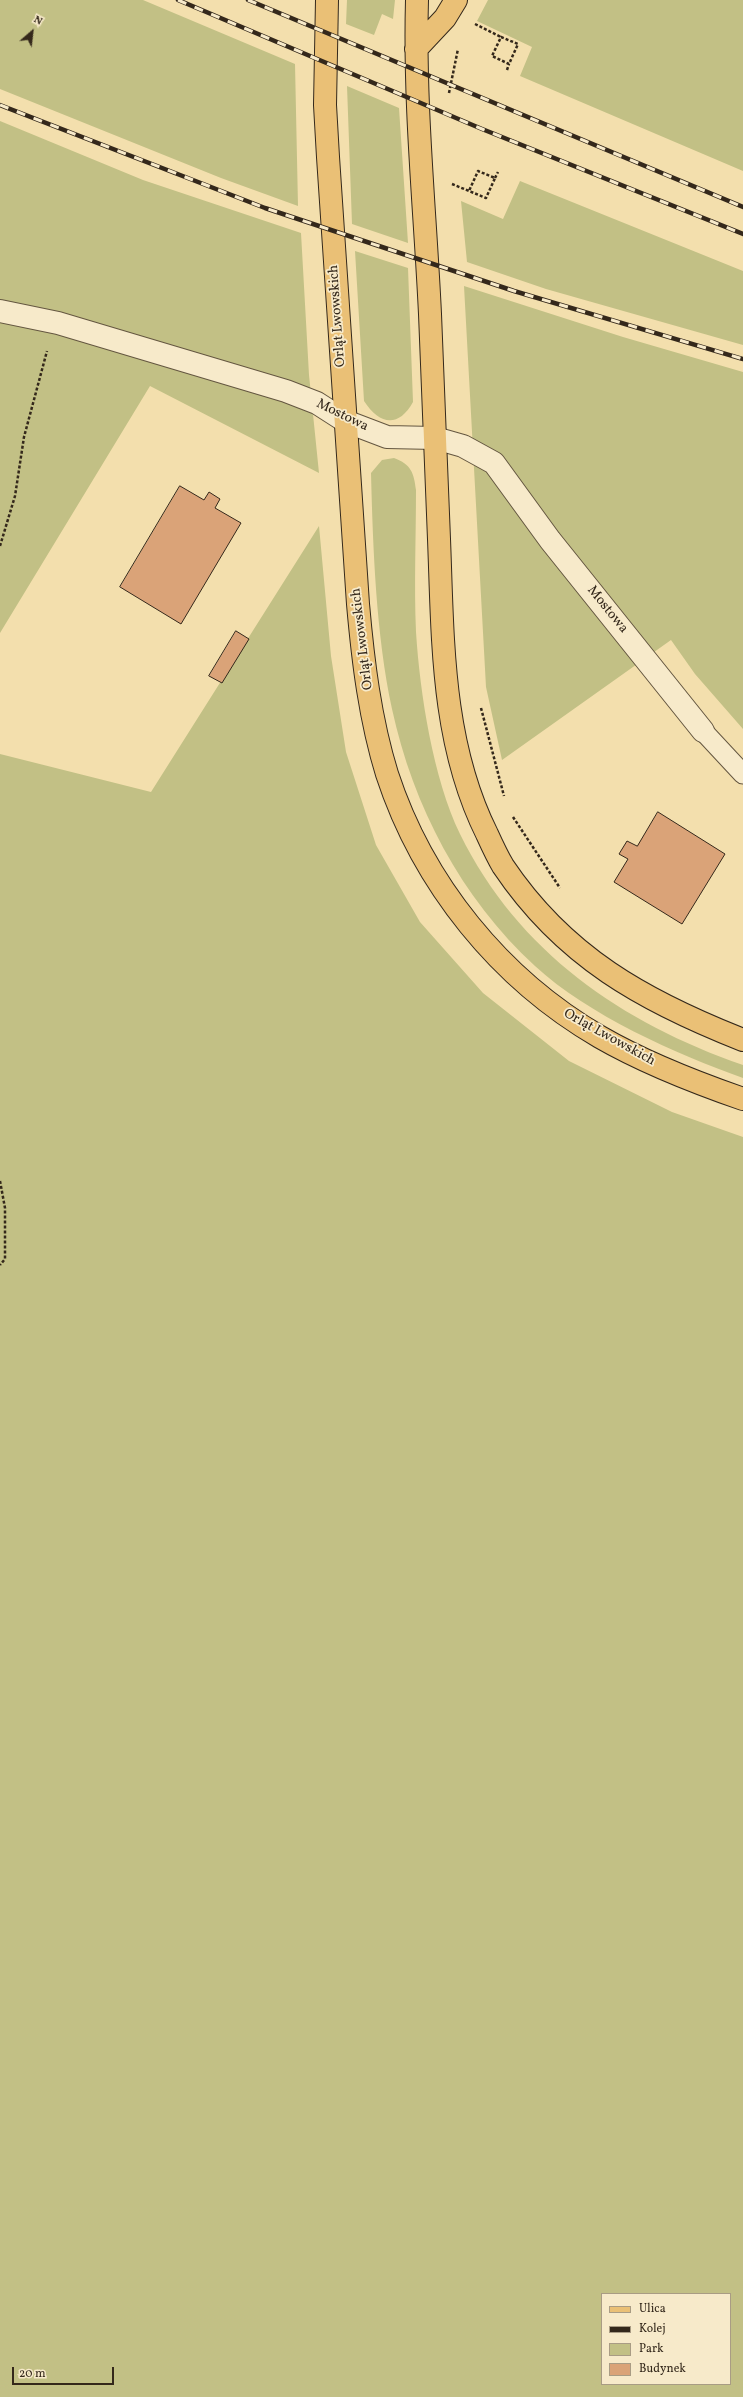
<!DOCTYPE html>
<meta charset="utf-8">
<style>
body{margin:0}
#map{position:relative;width:743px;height:2397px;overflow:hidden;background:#f3dfad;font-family:Vollkorn,serif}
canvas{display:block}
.legend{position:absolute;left:601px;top:2293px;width:130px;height:92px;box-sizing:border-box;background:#f7eaca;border:1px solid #a99c84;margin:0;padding:5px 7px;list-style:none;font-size:12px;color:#34281b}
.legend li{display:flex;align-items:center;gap:8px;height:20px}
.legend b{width:20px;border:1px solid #a99c84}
.north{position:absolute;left:12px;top:12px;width:40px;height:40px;-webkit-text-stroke:3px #f7eaca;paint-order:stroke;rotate:28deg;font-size:11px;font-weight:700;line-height:16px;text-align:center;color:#34281b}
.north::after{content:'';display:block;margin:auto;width:14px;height:18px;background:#34281b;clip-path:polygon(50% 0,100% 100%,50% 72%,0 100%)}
.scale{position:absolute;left:12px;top:2367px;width:102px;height:18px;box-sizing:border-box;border:2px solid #34281b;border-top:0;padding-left:5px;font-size:12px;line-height:14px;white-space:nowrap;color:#34281b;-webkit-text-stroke:3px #f7eaca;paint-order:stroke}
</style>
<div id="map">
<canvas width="743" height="2397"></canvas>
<ul class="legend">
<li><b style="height:5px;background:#eac076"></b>Ulica</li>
<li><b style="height:5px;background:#34281b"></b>Kolej</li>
<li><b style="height:11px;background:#c2c085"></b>Park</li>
<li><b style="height:11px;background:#daa378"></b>Budynek</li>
</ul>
<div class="north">N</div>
<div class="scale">20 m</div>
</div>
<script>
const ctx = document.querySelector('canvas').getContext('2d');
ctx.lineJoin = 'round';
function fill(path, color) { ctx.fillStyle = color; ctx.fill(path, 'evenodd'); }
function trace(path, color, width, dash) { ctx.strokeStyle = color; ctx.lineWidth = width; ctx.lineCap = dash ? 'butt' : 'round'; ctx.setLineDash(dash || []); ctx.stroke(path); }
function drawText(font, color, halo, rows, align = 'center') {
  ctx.font = font + ' Vollkorn,serif'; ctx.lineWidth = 3.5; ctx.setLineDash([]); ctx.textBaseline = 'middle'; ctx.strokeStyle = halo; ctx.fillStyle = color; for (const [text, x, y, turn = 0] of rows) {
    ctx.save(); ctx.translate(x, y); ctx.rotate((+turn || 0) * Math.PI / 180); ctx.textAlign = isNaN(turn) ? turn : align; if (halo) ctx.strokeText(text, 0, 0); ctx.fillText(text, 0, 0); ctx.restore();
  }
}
const green = new Path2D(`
 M 0,0 L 143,0 L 295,64 L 298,206 L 221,178 L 0,89 Z
 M 347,0 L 395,0 L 393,19 L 382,14 L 374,35 L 346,24 Z
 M 488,0 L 743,0 L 743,171 L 520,76 L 532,47 L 477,21 Z
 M 347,86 L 399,108 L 408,243 L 352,224 Z
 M 0,121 L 143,180 L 301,233 L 309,375 L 319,473 L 150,386 L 0,633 Z
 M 520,181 L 743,271 L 743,345 L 546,289 L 467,262 L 461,201 L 503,219 Z
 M 355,251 L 408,268 L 413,402 C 398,429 379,424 364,401 Z
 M 464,286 L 623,337 L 743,372 L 743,729 L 695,674 L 671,640 L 502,760 L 486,687 Z
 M 394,458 C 411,464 414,473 416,490 C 416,537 414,585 416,632 C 420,694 433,778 460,834 C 518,952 622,1023 743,1065 L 743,1078 C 676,1054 588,1015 535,966 C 461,898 413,806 392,709 C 376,634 373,550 371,473 L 382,460 Z
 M 319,526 L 331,656 L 346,752 L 376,845 L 420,922 L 483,993 L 569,1061 L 672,1112 L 743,1137 L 743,2397 L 0,2397 L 0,754 L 151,792 ZM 602,2294 L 730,2294 L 730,2384 L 602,2384 Z`);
const building = new Path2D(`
 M 180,486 L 204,500 L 209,492 L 220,499 L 215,508 L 241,523 L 181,624 L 120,587 Z
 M 236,631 L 249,639 L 222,683 L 209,676 Z
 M 658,812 L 725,854 L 682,924 L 614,882 L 628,859 L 619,854 L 627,841 L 637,846 Z`);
const path = new Path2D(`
 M 475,24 L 501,37
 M 501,37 L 518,44 L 509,64 L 492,56 Z
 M 507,70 L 509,64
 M 449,93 L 458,49
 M 495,178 L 498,172
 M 452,184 L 486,198 L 495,178 L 478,171 L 469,191
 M 0,546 L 15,496 L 24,437 L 47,351
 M 481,708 L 504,796
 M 513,817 L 560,888
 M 0,1181 L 5,1208 L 5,1259 L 0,1265`);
const service = new Path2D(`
 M 703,731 L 743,774`);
const minor = new Path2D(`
 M 0,311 L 58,323 L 286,391 L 317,403 L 345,421 L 387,437 L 435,438 L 463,446 L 494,463 L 550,540 L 703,731`);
const primary = new Path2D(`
 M 327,0 L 325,105 L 328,157 L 358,604 C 363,661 370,719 387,774 C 423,884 500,979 600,1037 C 645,1063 694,1082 743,1099
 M 417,0 C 414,105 425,209 430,314 C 433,389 436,464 439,539 C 443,639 441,742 487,834 C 492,845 497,856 503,866 C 564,957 644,1001 743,1040
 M 416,49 L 445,18 L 456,0`);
const rail = new Path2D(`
 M 178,0 L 482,129 L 743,234
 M 248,0 L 743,207
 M 0,105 L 265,208 L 514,291 L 743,359`);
const streetNames = [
 ["Orląt Lwowskich",338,316,-94],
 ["Mostowa",342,416,26],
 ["Mostowa",607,610,51],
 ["Orląt Lwowskich",363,639,-97],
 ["Orląt Lwowskich",609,1038,29]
];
fill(green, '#c2c085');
fill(building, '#daa378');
trace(building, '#34281b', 1);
trace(service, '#645640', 21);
trace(minor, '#645640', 24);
trace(primary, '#34281b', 24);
trace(path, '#34281b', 2.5, [3, 2]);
trace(service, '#f7eaca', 19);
trace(minor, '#f7eaca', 22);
trace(primary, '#eac076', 22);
trace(rail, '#34281b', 4.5);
trace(rail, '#f7eaca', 3, [9]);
drawText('14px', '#34281b', '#f7eaca', streetNames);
</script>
